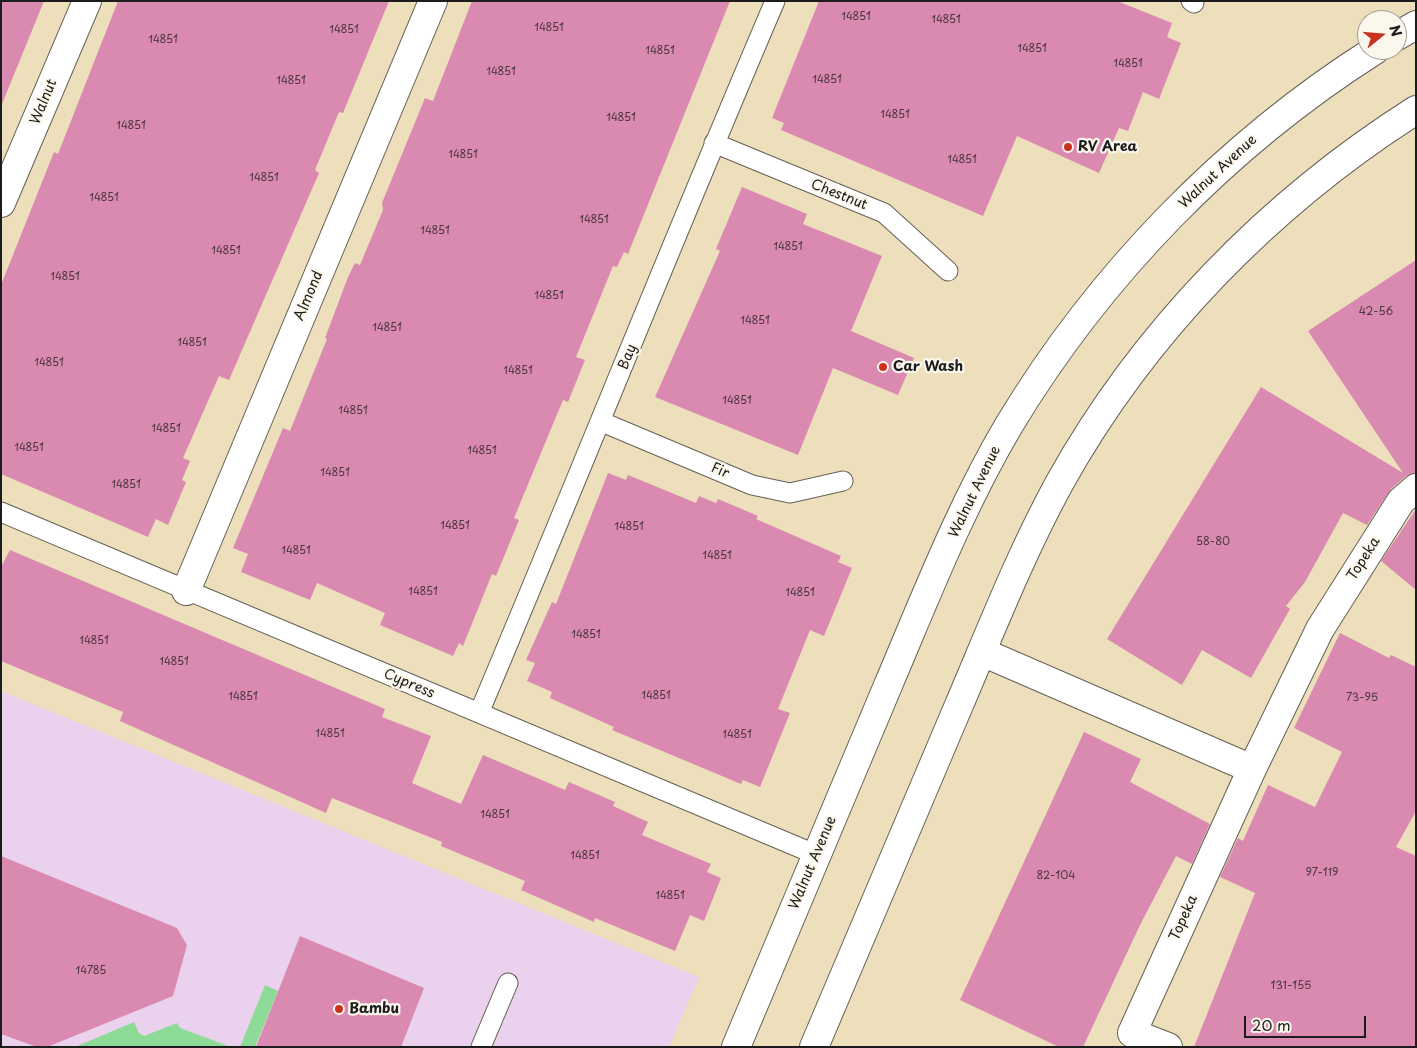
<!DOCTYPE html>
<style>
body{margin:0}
#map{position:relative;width:1417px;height:1048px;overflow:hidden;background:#eddfbc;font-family:"Playpen Sans",sans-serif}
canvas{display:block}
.frame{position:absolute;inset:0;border:2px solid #1c1c1c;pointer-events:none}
.north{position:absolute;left:1357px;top:10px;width:50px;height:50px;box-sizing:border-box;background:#fbf7ec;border:1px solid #a29f99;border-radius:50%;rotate:73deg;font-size:14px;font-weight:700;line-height:20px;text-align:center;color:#1c1c1c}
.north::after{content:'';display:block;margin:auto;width:18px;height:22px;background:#c8321e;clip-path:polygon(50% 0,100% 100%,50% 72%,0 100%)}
.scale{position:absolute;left:1244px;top:1016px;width:122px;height:22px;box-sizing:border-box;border:2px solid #1c1c1c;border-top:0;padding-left:6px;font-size:15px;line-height:18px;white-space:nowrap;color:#1c1c1c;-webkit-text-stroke:4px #fbf7ec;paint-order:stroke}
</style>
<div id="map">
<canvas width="1417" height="1048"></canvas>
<div class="frame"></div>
<div class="north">N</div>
<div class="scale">20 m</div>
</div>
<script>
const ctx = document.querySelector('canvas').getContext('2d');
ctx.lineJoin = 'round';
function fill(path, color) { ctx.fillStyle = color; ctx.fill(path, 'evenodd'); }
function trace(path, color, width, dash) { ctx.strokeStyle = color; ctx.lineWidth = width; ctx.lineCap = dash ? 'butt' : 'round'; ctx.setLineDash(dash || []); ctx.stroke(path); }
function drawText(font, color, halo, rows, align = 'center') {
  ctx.font = font + ' "Playpen Sans",sans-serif'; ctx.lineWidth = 4.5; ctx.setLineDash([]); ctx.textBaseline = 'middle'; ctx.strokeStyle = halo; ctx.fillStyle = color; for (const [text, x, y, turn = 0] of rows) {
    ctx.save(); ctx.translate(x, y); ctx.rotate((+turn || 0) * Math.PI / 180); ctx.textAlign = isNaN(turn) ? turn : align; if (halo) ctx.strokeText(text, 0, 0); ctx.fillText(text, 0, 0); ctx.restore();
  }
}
const built = new Path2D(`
 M 1,691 L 699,977 L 669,1047 L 1,1047 Z`);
const green = new Path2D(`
 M 265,985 L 278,991 L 255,1047 L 240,1047 Z
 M 134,1022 L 139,1033 L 144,1036 L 177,1023 L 180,1028 L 231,1047 L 75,1047 Z`);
const building = new Path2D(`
 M 1,1 L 44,1 L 2,104 L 1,104 Z
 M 118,1 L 389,1 L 343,113 L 339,112 L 315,170 L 319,173 L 229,380 L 219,376 L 183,458 L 190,461 L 182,480 L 186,482 L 168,525 L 156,519 L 148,537 L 1,474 L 1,285 L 54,152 L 58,154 Z
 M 472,1 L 730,1 L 628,254 L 624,252 L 617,267 L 613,266 L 576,357 L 585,360 L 568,402 L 563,400 L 514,518 L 519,520 L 496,576 L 492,574 L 463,646 L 459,643 L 453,656 L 380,625 L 385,613 L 317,583 L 310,600 L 241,572 L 248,554 L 233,548 L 283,428 L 290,431 L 327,339 L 325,338 L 348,277 L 355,263 L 360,265 L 383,210 L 382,203 L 425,98 L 433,101 Z
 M 819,1 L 1117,1 L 1172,23 L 1167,37 L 1181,43 L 1159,99 L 1143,92 L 1128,131 L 1119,128 L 1099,173 L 1017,136 L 983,216 L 781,130 L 784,123 L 772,118 Z
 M 742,187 L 807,214 L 803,224 L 882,256 L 851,331 L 914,358 L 898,395 L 833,368 L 798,455 L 655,397 L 720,251 L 716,249 Z
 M 1416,260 L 1416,473 L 1406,476 L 1391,489 L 1367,525 L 1343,513 L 1305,582 L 1286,606 L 1290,609 L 1251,678 L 1202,650 L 1182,685 L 1107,639 L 1261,387 L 1403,473 L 1308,331 Z
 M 608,473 L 626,480 L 628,475 L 696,503 L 699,496 L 716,503 L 718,499 L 758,516 L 756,519 L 841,556 L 838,562 L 852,568 L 824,636 L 810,630 L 778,709 L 790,713 L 760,787 L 743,780 L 741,784 L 612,730 L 614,727 L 550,698 L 552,692 L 527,681 L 535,663 L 526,660 L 552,602 L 556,604 Z
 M 1416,509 L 1416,590 L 1381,561 Z
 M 10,550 L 385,709 L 382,717 L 431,736 L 412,783 L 461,804 L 483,755 L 565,790 L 569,782 L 615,802 L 613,806 L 648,822 L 642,835 L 711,864 L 707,872 L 721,878 L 704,921 L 690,915 L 675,951 L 595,918 L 594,922 L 521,890 L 525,881 L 441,846 L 442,842 L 332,798 L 326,813 L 120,721 L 123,712 L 1,661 L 1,567 Z
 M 1340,633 L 1389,658 L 1391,655 L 1416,667 L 1416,811 L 1396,847 L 1416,856 L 1416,1047 L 1194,1047 L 1255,893 L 1220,877 L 1238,838 L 1243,841 L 1268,785 L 1315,807 L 1342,752 L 1294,728 Z
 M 1084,732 L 1141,759 L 1130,782 L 1210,824 L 1192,864 L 1176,856 L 1140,925 L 1083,1047 L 1059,1047 L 960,1000 Z
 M 1,856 L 177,928 L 187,945 L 173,996 L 47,1047 L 37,1047 L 1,1034 Z
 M 300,936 L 424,988 L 401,1047 L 256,1047 Z`);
const lane = new Path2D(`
 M 1191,1 L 1194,3
 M 714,143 L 884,213 L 948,271
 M 602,422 L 752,485 L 790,493 L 843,481
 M 1,512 L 817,855
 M 479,713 C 579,476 674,237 775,1
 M 481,1047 L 508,983`);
const street = new Path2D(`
 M 1,203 L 87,1
 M 186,591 L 433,1
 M 982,652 L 1252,769
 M 1168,1047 L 1132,1033 L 1252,769 L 1320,629 L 1401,501 L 1416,488`);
const secondary = new Path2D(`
 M 1397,36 L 1416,25
 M 736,1047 C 787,926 838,804 889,683 C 926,596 961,506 1009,425 C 1100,274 1227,144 1375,50
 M 814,1047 C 862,933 911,819 959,705 C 991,630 1021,553 1060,482 C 1144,331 1271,202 1416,110`);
const markers = [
 [1068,147,5,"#c8321e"],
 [883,367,5,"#c8321e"],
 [339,1009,5,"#c8321e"]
];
const numberNames = [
 ["14851",856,17],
 ["14851",946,20],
 ["14851",549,28],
 ["14851",344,30],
 ["14851",163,40],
 ["14851",1032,49],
 ["14851",660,51],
 ["14851",1128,64],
 ["14851",501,72],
 ["14851",827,80],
 ["14851",291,81],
 ["14851",895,115],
 ["14851",621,118],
 ["14851",131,126],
 ["14851",463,155],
 ["14851",962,160],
 ["14851",264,178],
 ["14851",104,198],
 ["14851",594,220],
 ["14851",435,231],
 ["14851",788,247],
 ["14851",226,251],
 ["14851",65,277],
 ["14851",549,296],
 ["42-56",1376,312],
 ["14851",755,321],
 ["14851",387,328],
 ["14851",192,343],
 ["14851",49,363],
 ["14851",518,371],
 ["14851",737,401],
 ["14851",353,411],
 ["14851",166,429],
 ["14851",29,448],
 ["14851",482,451],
 ["14851",335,473],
 ["14851",126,485],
 ["14851",455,526],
 ["14851",629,527],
 ["58-80",1213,542],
 ["14851",296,551],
 ["14851",717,556],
 ["14851",423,592],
 ["14851",800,593],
 ["14851",586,635],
 ["14851",94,641],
 ["14851",174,662],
 ["14851",656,696],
 ["14851",243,697],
 ["73-95",1362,698],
 ["14851",330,734],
 ["14851",737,735],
 ["14851",495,815],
 ["14851",585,856],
 ["97-119",1322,873],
 ["82-104",1056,876],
 ["14851",670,896],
 ["14785",91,971],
 ["131-155",1291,986]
];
const streetNames = [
 ["Walnut",44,102,-67],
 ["Walnut Avenue",1218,172,-43],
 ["Chestnut",839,195,22],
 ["Almond",309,296,-67],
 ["Bay",628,357,-68],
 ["Fir",720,471,23],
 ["Walnut Avenue",975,492,-64],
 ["Topeka",1364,559,-58],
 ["Cypress",409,684,23],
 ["Walnut Avenue",813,863,-67],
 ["Topeka",1184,918,-66]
];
const poiNames = [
 ["RV Area",1078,147],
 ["Car Wash",893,367],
 ["Bambu",349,1009]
];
fill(built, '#ead1ed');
fill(green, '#8edb98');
fill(building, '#da89b0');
trace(lane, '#656054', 21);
trace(street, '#656054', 30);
trace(secondary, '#656054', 30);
trace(lane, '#fff', 19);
trace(street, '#fff', 28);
trace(secondary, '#fff', 28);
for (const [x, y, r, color] of markers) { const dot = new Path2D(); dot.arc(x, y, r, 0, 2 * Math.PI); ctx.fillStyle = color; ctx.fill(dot); trace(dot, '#fbf7ec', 2); }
drawText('11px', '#4c3741', null, numberNames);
drawText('14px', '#1c1c1c', '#fbf7ec', streetNames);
drawText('bold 14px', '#1c1c1c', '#fbf7ec', poiNames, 'left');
</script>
